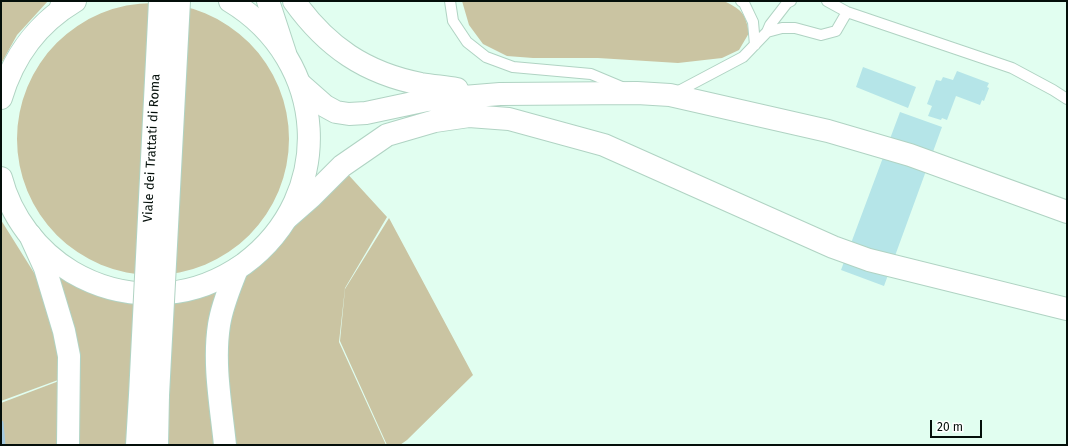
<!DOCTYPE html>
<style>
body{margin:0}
#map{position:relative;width:1068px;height:446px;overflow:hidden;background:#e1fef0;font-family:"Fira Sans",sans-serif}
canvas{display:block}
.frame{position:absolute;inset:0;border:2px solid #040f0a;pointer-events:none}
.scale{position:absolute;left:930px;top:420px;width:52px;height:18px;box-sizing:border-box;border:2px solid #040f0a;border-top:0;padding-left:5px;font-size:12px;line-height:14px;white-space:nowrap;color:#040f0a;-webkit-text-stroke:3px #fff;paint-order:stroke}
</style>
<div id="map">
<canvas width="1068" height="446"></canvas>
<div class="frame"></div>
<div class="scale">20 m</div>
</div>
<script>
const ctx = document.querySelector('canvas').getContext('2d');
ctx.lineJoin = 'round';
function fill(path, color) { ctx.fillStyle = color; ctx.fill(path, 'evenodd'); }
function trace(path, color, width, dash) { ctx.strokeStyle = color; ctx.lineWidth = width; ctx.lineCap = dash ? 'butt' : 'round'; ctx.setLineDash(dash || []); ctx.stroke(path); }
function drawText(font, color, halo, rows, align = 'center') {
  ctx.font = font + ' "Fira Sans",sans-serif'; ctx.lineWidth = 3.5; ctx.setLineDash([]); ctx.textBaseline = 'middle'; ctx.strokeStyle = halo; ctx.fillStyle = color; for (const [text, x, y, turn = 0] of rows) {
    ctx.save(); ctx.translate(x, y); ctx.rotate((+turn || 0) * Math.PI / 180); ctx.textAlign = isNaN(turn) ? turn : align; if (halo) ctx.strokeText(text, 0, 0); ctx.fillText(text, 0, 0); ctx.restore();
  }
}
const green = new Path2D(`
 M 1,1 L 48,1 L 17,35 L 1,64 Z
 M 462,1 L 726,2 C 743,11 745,13 749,33 L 739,50 L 722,58 L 678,63 L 598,58 L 533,58 L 507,56 L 483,44 L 469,25 Z
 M17 139a136 136 0 1 1 272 0a136 136 0 1 1-272 0Z
 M 344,170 L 387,217 L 345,288 L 339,342 L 386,445 L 1,445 L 1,403 L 59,381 L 74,379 L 51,265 L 193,294 Z
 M 389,218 L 473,375 L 407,440 L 400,445 L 387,445 L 340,341 L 345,289 Z
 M 1,220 L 36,276 L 49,309 L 59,359 L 58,380 L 1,401 Z`);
const stream = new Path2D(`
 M 1,423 L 3,445`);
const building = new Path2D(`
 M 863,67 L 916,87 L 908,108 L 856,87 Z
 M 957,71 L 989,83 L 987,87 L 989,88 L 984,101 L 982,100 L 980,105 L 956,96 L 947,120 L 942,118 L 941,120 L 928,116 L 932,106 L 927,104 L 936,80 L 941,81 L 943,77 L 953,80 Z
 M 900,112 L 942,127 L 884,286 L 841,270 Z`);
const service = new Path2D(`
 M 450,1 L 453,21 L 467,42 L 486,57 L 513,67 L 591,74 L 622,87
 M 741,1 L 744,3 L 753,22 L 755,45
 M 827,1 L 847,12 L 1012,68 L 1053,90 L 1067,99
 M 767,32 L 782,28 L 795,28 L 821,35 L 836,31 L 847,12
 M 675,93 L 743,57 L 767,32 L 770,25 L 787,3 L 791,1`);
const tertiary = new Path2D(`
 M 1,98 C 13,57 38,23 75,1
 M 1,178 C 11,217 38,252 72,272 C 101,289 134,296 167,293 C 195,291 221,280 244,264 C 337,195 328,60 230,1`);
const trunk = new Path2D(`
 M 268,1 L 285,53
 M 60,10 L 63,1
 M 30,235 L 45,268 L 64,331 L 69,356 L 68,445
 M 137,445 L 140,395
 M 157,445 L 158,395
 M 225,445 C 221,406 213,364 219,325 C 222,305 230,287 237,269`);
const motorway = new Path2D(`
 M 294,1 C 327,47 365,73 421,84 C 433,86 445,87 457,89
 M 300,84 L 325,106 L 336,112 L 349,114 L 366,113 L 427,100 L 500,94 L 637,93 L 670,95 L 828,131 L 910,155 L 1067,212
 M 287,218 L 311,197 L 342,166 L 387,135 L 435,121 L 469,116 L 509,119 L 604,145 L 833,247 L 869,260 L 1067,309`);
const trunkBridge = new Path2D(`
 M 140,395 L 160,1
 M 158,395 L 179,1`);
const streetNames = [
 ["Viale dei Trattati di Roma",152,148,-87]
];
fill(green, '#cac4a2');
trace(stream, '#a4c9de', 5);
fill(building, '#b5e5e8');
trace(service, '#b0d3c3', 12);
trace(tertiary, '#b0d3c3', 24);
trace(trunk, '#b0d3c3', 24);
trace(motorway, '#b0d3c3', 24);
trace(service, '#fff', 10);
trace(tertiary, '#fff', 22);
trace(trunk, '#fff', 22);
trace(motorway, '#fff', 22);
trace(trunkBridge, '#b0d3c3', 24, []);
trace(trunkBridge, '#fff', 22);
drawText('13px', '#040f0a', '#fff', streetNames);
</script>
